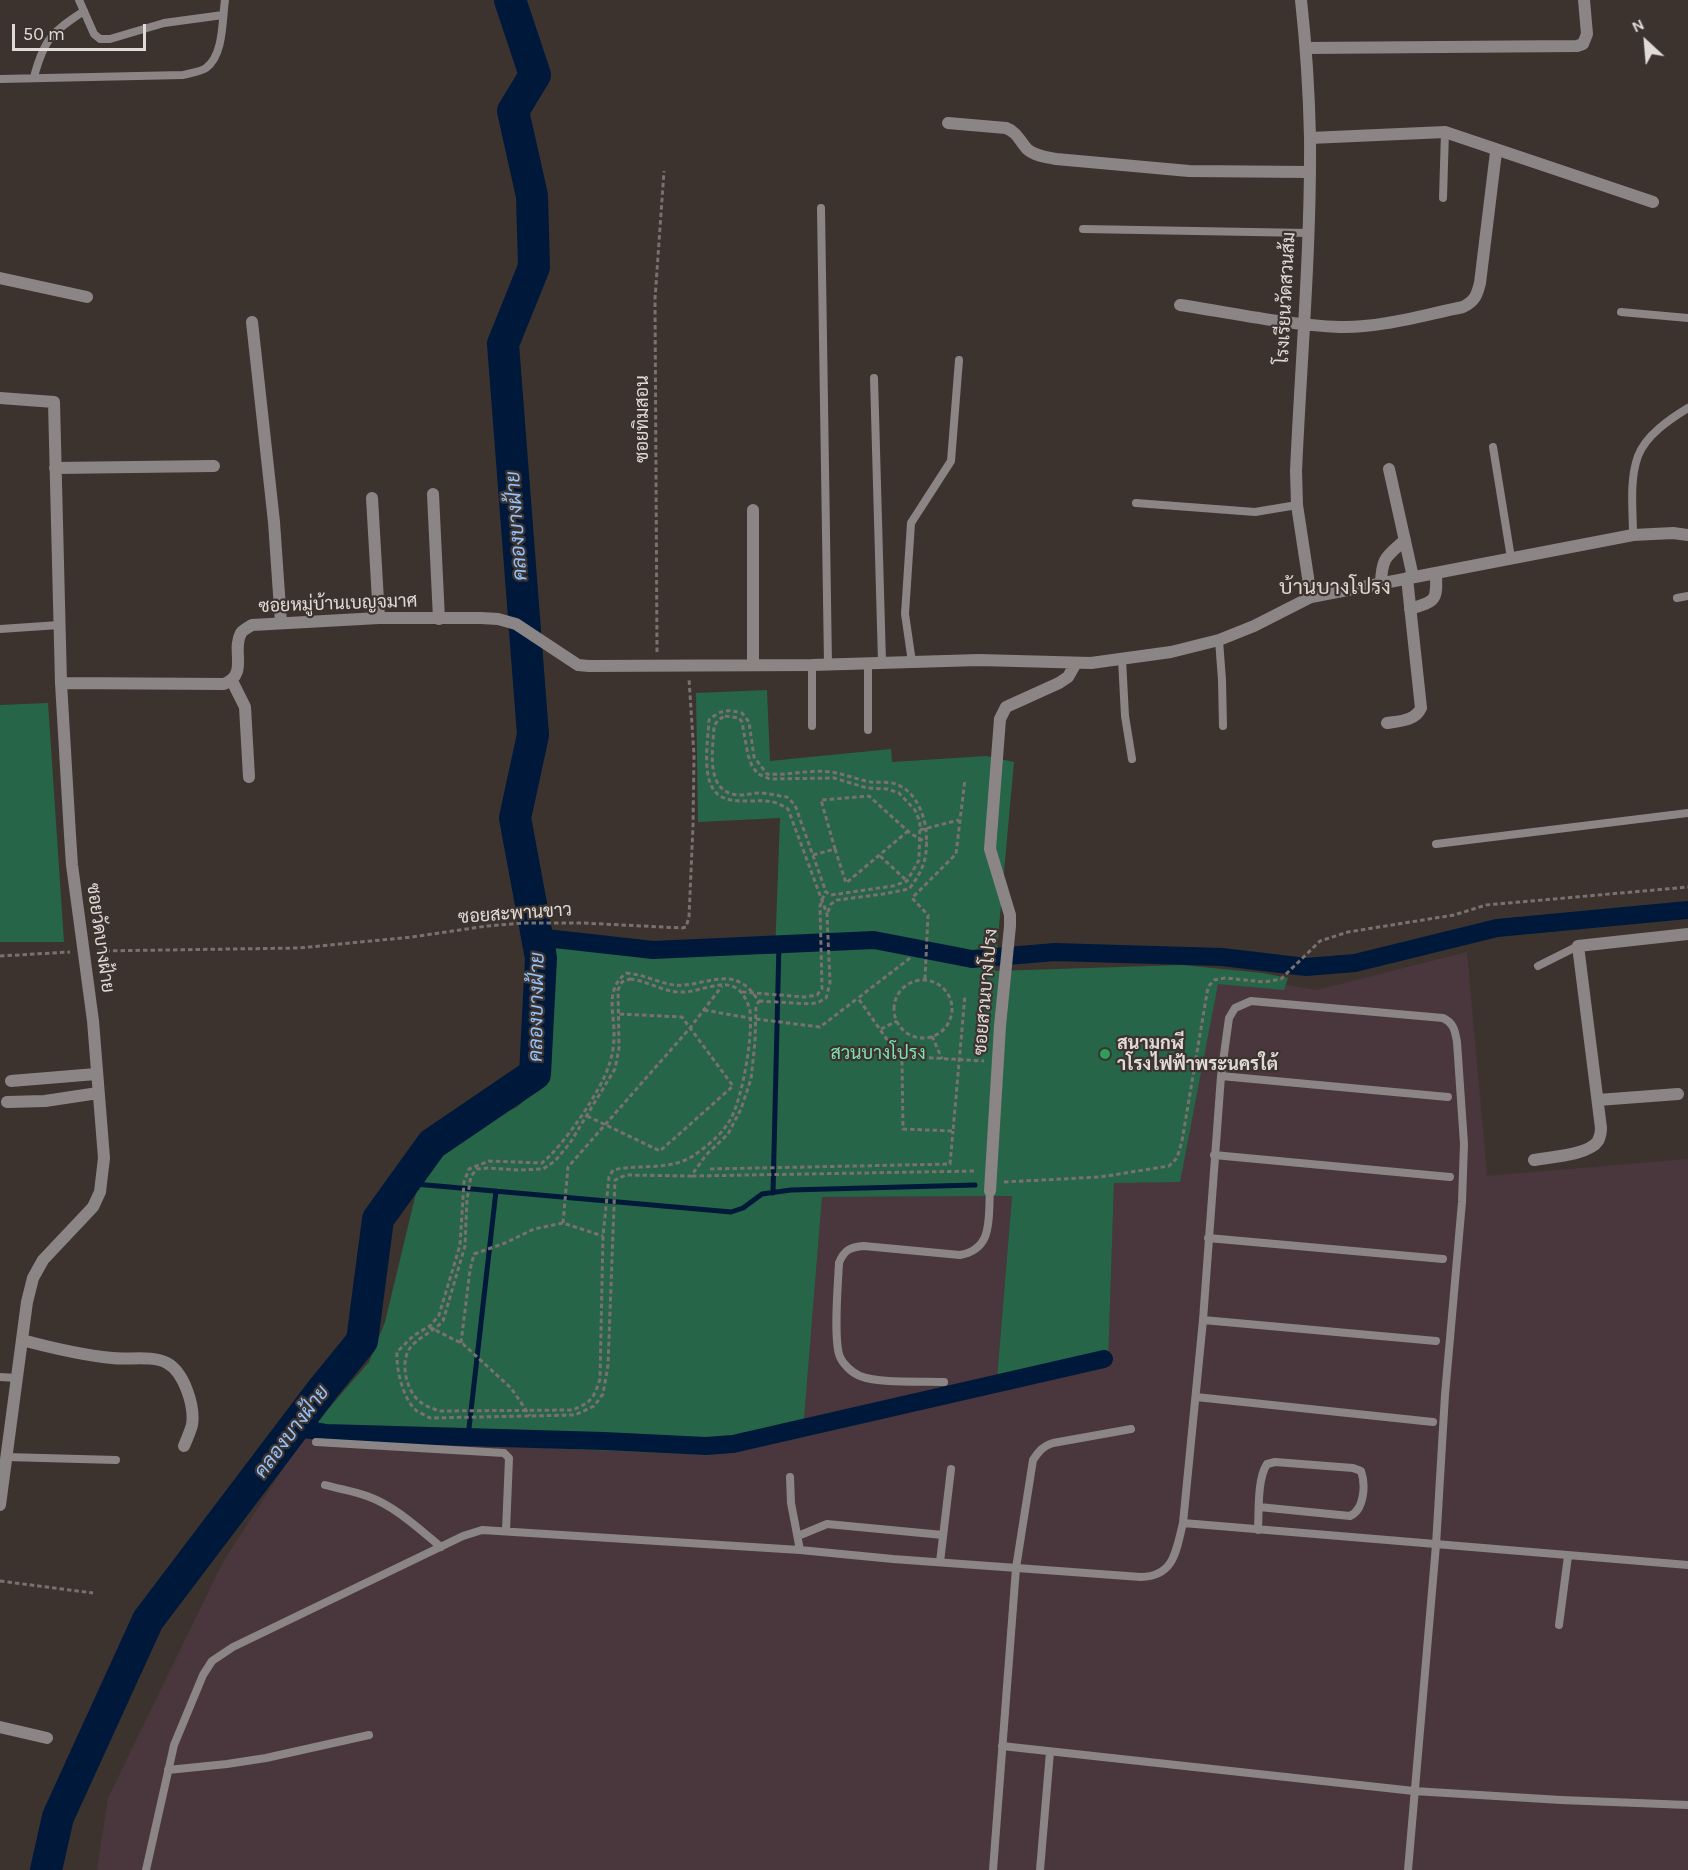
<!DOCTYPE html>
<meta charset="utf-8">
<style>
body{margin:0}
#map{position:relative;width:1688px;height:1870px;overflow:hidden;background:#3c332f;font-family:Karla,sans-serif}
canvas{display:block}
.north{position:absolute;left:1616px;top:12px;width:60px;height:60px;-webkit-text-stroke:4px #3c332f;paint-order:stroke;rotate:334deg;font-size:16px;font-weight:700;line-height:24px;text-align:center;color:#e1dbd8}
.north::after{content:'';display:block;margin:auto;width:21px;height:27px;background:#e1dbd8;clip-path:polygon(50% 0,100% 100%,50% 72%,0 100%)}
.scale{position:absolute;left:12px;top:24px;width:134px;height:27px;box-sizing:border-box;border:3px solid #e1dbd8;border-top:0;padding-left:8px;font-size:18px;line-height:21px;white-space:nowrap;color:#e1dbd8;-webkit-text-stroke:4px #3c332f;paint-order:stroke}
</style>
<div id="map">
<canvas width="1688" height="1870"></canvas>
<div class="north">N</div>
<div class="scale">50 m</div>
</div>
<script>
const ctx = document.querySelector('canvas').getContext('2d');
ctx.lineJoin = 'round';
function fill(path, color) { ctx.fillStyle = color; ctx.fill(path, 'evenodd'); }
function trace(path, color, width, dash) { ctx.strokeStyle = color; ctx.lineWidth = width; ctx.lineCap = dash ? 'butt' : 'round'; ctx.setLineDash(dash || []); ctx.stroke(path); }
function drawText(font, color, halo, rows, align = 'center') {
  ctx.font = font + ' Karla,Sarabun,sans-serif'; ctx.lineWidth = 4.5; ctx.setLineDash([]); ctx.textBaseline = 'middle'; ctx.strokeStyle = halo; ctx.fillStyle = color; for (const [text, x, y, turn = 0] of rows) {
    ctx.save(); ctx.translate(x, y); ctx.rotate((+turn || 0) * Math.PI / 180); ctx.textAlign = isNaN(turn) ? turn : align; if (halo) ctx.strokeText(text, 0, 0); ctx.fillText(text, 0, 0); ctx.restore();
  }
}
const industrial = new Path2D(`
 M 1467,952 L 1487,1176 L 1688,1159 L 1688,1870 L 97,1870 L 108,1798 L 223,1562 L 303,1438 L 709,1455 L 803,1432 L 822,1197 L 1012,1196 L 996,1390 L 1108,1365 L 1114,1183 L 1220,974 L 1317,990 Z`);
const green = new Path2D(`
 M 767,690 L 770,761 L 891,749 L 892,762 L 986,756 L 1014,762 L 995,971 L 1182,965 L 1263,973 L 1288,978 L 1284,990 L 1218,984 L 1180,1182 L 1114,1183 L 1108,1365 L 996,1391 L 1012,1196 L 822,1197 L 803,1432 L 709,1455 L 303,1438 L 369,1362 L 385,1322 L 422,1168 L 456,1137 L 517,1107 L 542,1085 L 557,942 L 775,954 L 780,818 L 698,822 L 696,693 Z
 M 48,703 L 64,942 L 0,942 L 0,705 Z`);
const stream = new Path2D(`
 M 404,1183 L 731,1212 L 743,1208 L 762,1194 L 791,1190 L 975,1185
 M 773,1193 L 779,943
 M 468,1437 L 496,1191`);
const canal = new Path2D(`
 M 537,937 L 653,950 L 874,940 L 972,959 L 1055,952 L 1222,957 L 1306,967 L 1355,963 L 1497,928 L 1688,910
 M 294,1427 L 326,1433 L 604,1441 L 706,1446 L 733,1444 L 1104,1359`);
const river = new Path2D(`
 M 46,1870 L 58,1817 L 148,1620 L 323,1389 L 362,1341 L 378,1219 L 432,1144 L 535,1074 L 541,958 L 515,818 L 533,735 L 503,344 L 534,267 L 532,196 L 513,111 L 535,75 L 510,0`);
const path = new Path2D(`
 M 657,652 L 655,299 L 664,171
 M 725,716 L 739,718 L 742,722 L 748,755 L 752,766 L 758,774 L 770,779 L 834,778 L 867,788 L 887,789 L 899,793 L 915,810 L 920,822 L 919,860 L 907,881 L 893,886 L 831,895 L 826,892 L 795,805 L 787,797 C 778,796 768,793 759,793 C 753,793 747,795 740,795 C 704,794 713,750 714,726 L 718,720 Z
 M 920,830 L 959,820
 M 835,849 L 846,883 L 908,831
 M 813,855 L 835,849 L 821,800 L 869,796 L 910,833 L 927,843
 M 880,856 L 907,881
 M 98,951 L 299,948 L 412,937 L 487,926 L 523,923 L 582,923 L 682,928 L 686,927 L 689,917 L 693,826 L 694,755 L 689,679
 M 0,956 L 70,952
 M 910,958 L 858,998 L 902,1061 L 903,1129 L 953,1131 L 965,995
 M 626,973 C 643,974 658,983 675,985 C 698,987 723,971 743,984 C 749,987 754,995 759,1001 L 756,1006 L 755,1042 L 751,1079 L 741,1109 L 728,1134 L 706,1155 L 691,1176 L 626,1175 L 615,1180 L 608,1365 L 603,1394 L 594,1406 L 575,1415 L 430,1418 C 426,1416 421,1413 417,1411 C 403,1400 396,1369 397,1352 L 413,1336 L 431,1325 L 439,1315 L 460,1245 L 464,1182 L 469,1169 L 489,1161 L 542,1163 C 564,1145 601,1091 609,1065 C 612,1057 614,1046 614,1037 C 615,1014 604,990 626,973 Z
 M 630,979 C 649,981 664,993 683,992 C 699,992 722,979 736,988 C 743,992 748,1002 750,1011 C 753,1035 743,1096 731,1118 C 723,1134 707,1146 693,1156 C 669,1171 639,1164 613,1170 L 609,1177 L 603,1236 L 600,1379 C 594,1398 591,1403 572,1410 L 439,1411 C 432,1408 424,1406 418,1400 C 406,1389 400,1362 410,1348 C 417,1338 433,1332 443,1321 L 465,1246 L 467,1200 L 471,1176 L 477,1169 L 489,1168 L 518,1170 L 543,1169 L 555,1161 L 570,1143 L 615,1069 L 619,1048 L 618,990 L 622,982 Z
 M 925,979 L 928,915 L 912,898 L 956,854 L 965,779
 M894 1009a29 29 0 1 1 58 0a29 29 0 1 1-58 0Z
 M 742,992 L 805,997 L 817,995 L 822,989 L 820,906 L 825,892
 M 759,1001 L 811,1004 L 819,1002 L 826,998 L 830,983 L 827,914 L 788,809 C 773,799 765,801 748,801 C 738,801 728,801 720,796 C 700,783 708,741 709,720 C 720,710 727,709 742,713 L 749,722 L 754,757 L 767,774 C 788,776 811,769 831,772 C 845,774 858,780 871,782 C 879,783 891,781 898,785 C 915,792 924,813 926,830 C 928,856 925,868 909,889 L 883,894 L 837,900 L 831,904 L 827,914
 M 704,1010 L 749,1018
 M 756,1019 L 820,1027 L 858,998
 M 881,1029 L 897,1021
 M 932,1036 L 942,1059
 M 899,1056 L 984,1061
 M 587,1116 L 660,1151 L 733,1086 L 682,1017 L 619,1014
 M 710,1169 L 950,1164 L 953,1131
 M 692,1176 L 976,1171
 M 1004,1182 L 1100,1177 L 1169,1166 L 1177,1158 L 1182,1141 L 1208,987 L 1214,980 L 1225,978 L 1264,982 L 1281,979 L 1320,941 L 1348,932 L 1454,915 L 1486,905 L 1688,887
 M 563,1223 L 568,1167 L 690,1028 L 722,986
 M 429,1327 L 463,1344 L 511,1388 L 530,1416
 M 461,1343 L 470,1270 L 474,1254 L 505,1243 L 534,1229 L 563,1223 L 603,1236
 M 0,1581 L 93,1593`);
const lane = new Path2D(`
 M 79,0 L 94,34 L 100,39 L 110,39 L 164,23 L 223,15
 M 34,77 C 44,39 52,32 84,11
 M 0,79 L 183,75 C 190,73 200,72 206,68 C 224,55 222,20 225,0
 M 1443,198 L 1445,132
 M 821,208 L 828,664
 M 1083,229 L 1308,233
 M 1621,312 L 1688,318
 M 874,378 L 882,662
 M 1493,447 L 1511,558
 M 1136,503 L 1255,512 L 1297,505
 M 1633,535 C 1633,510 1629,481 1638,456 C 1646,435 1670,419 1688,408
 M 1677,598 L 1688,596
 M 0,629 L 59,625
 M 1219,640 L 1222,680 L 1223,726
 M 1122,659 L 1125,716 L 1132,759
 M 912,662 L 905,614 L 911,523 L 951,461 L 959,360
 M 868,663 L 868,730
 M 812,726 L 812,665
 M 1436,844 L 1688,813
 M 1538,966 L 1578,946
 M 1221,1076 L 1448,1097
 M 1214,1155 L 1450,1177
 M 1208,1238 L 1443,1259
 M 1203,1320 L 1436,1341
 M 0,1377 L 17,1378
 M 944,1382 C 920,1381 881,1384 860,1376 C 852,1373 843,1364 840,1357 C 833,1340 838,1284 839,1263 C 844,1250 850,1247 864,1246 L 960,1255 C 994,1249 988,1218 990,1191
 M 1196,1397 L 1433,1422
 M 316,1442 L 504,1453 L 509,1458 L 506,1531
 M 6,1457 L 116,1460
 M 790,1477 L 791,1503 L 800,1550
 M 325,1485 C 339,1489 353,1491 367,1496 C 395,1506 418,1528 441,1547
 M 1183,1523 L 1203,1320 L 1221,1076 L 1229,1018 L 1235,1008 L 1251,1001 L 1443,1018 C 1454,1023 1455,1031 1457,1042 L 1464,1144 L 1462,1202 L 1445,1395 L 1436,1545 L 1408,1870
 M 1258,1530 C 1259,1512 1257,1479 1267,1464 L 1275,1462 L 1353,1468 L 1361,1471 C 1366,1485 1364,1510 1350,1516 L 1259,1507
 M 798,1536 L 827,1524 L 943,1535
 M 940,1562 L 951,1469
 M 1559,1625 L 1568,1556
 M 1002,1746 L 1414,1791 L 1561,1800 L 1688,1805
 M 168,1770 L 227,1764 L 266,1758 L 369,1735
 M 146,1870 L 174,1745 L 203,1675 L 212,1661 L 233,1647 L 463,1536 L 482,1530 L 800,1550 L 893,1559 L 1141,1577 C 1175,1576 1176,1550 1183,1523 L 1688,1565
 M 993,1870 L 1016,1568 L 1033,1460 C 1039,1451 1043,1446 1053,1443 L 1131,1429
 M 1040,1870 L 1050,1752`);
const street = new Path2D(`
 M 1301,0 C 1306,45 1309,91 1310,137 C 1311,248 1301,360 1296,471 L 1297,505 L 1311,597
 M 1306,48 L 1577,46 L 1583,44 L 1587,34 L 1584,0
 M 948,123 L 1006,128 C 1017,132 1019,140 1027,149 C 1035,156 1046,157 1056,159 L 1189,171 L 1308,172
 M 1310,138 L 1445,132 L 1653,202
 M 0,278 L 87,297
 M 1180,305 C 1233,313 1287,325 1340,327 C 1381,328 1423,315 1463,307 C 1475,301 1477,295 1480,283 L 1496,152
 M 252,322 L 274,522 L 281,623
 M 0,398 L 54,402 L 61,683 L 70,835 L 72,865 L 93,1021 L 104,1158 L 100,1192 L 93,1207 L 43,1260 L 33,1278 L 27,1302 L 0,1505
 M 55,468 L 214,466
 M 1389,469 L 1413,577
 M 433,494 L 439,619
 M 372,498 L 379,618
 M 1381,583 C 1382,557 1386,557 1405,540
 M 1410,609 C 1437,601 1437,600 1436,573
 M 753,665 L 753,510
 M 232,681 L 245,707 L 249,777
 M 61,683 L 224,684 C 249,674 231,651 241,633 C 243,630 249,627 252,625 L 379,618 L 481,618 L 498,619 L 516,624 L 578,665 L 589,666 L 812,665 L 979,660 L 1091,663 L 1171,652 L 1219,640 L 1254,626 L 1311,597 L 1633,535 L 1673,533 L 1688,535
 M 1387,723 C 1400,721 1415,721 1421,708 L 1407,578
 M 11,1081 L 96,1074
 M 1598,1100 L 1678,1094
 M 7,1102 L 45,1101 L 98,1093
 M 1534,1160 C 1550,1157 1589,1155 1598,1141 C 1600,1137 1601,1132 1601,1128 L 1578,946 L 1688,934
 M 990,1191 L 1000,1026 L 1010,926 L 1010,915 L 990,849 L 1000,719 L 1006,707 L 1059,683 L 1068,677 L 1076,663
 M 22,1340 C 52,1348 81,1355 112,1358 C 129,1360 152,1355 167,1363 C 184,1372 195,1406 192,1425 C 190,1432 187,1439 184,1446
 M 0,1727 L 47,1738`);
const markers = [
 [1105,1054,6,"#2e9e5b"]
];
const streetNames = [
 ["โรงเรียนวัดสวนส้ม",1286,298,-87],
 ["ซอยทิมสอน",643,419,-90],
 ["ซอยหมู่บ้านเบญจมาศ",338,604,-2],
 ["ซอยสะพานขาว",515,914,-4],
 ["ซอยวัดบางฝ้าย",100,938,82],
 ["ซอยสวนบางโปรง",986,992,-85]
];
const poiNames = [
 ["สนามกฬี",1117,1044],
 ["าโรงไฟฟ้าพระนครใต้",1117,1065]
];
const parkNames = [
 ["สวนบางโปรง",878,1054]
];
const waterNames = [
 ["คลองบางฝ้าย",517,526,-94],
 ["คลองบางฝ้าย",537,1007,-89],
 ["คลองบางฝ้าย",292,1432,-53]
];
const quarterNames = [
 ["บ้านบางโปรง",1335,588]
];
fill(industrial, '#4a373e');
fill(green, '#266548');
trace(stream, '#00193a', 5);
trace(canal, '#00193a', 18);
trace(river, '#00193a', 32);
trace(path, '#79716e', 3, [4.5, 3]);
trace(lane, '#8b8586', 8);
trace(street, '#8b8586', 12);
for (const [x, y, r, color] of markers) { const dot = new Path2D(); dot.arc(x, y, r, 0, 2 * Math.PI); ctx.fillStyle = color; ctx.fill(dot); trace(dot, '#3c332f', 2); }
drawText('18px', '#e1dbd8', '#3c332f', streetNames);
drawText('bold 18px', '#e1dbd8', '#3c332f', poiNames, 'left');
drawText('18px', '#7be2b0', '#3c332f', parkNames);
drawText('italic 20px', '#93c2fc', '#3c332f', waterNames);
drawText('21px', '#dfd4ce', '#3c332f', quarterNames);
</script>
